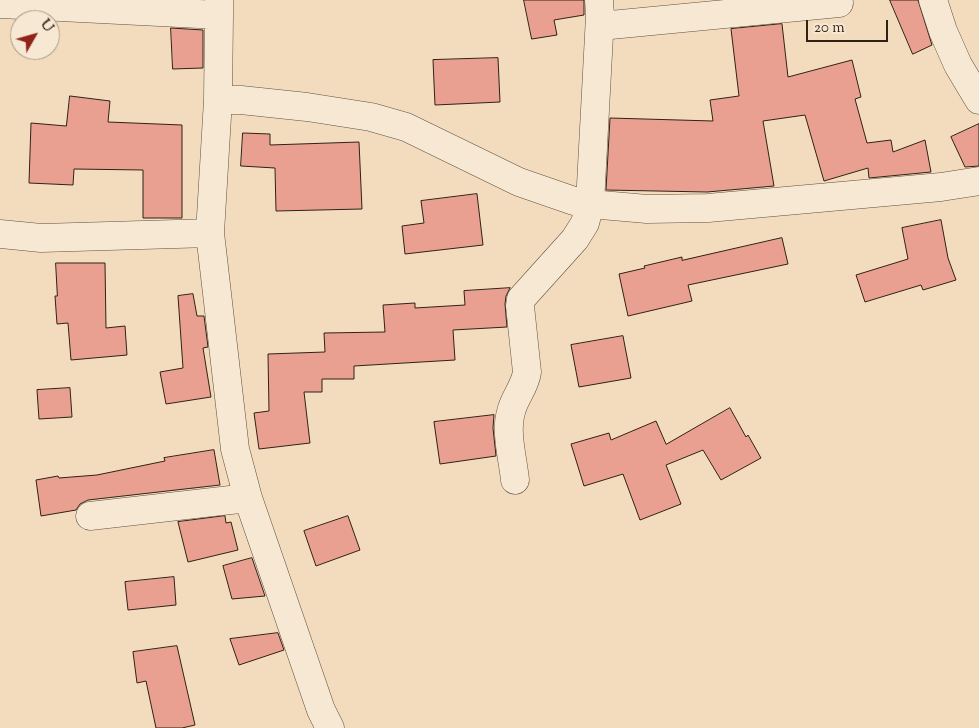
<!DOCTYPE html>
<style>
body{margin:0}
#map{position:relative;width:979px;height:728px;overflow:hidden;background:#f2dcbd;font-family:"Sorts Mill Goudy",serif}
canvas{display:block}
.north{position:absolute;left:10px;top:10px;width:50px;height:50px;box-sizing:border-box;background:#f7e8d4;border:1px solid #a79988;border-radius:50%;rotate:52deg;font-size:14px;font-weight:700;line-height:20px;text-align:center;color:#2f2215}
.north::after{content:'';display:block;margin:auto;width:18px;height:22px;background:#8f2418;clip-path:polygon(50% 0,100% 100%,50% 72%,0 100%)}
.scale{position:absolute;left:806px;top:20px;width:82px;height:22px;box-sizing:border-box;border:2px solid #2f2215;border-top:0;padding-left:6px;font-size:15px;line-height:18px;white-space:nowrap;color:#2f2215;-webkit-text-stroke:4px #f7e8d4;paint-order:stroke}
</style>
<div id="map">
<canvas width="979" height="728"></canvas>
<div class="north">U</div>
<div class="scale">20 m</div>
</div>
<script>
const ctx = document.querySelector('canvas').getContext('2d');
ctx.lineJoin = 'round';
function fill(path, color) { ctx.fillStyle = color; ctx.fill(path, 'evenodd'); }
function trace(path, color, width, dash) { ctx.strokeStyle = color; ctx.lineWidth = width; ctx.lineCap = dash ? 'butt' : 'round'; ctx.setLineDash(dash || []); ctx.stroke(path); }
const building = new Path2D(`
 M 524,0 L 584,0 L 584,15 L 554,20 L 557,35 L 532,39 Z
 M 890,0 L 918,0 L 932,45 L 913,54 Z
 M 782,24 L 788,77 L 852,60 L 861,97 L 855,99 L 867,143 L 891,140 L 893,152 L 925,140 L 931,172 L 869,178 L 868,168 L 824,181 L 805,115 L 763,121 L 774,186 L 707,192 L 606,190 L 610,118 L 713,121 L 710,100 L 739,96 L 731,29 Z
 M 171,28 L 203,30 L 203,68 L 173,69 Z
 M 498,58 L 500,102 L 435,105 L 433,60 Z
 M 70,96 L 110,101 L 108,122 L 182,125 L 182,218 L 143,218 L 143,170 L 74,169 L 73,185 L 29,183 L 31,123 L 66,126 Z
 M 979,124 L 979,166 L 965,167 L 951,137 Z
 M 243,133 L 270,134 L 270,145 L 359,142 L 362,209 L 276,211 L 275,168 L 241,166 Z
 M 477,194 L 483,245 L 405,254 L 402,226 L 424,223 L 421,201 Z
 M 941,220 L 948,258 L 956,280 L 923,290 L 921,285 L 865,302 L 856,275 L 908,259 L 902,228 Z
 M 782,238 L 788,264 L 688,285 L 692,301 L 628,316 L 619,274 L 645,268 L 644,266 L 682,257 L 682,260 Z
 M 56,263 L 105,263 L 106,328 L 125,326 L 127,355 L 71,360 L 68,323 L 57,324 L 55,296 L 57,296 Z
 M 510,288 L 506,296 L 505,304 L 507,327 L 453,330 L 455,360 L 354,366 L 354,379 L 322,379 L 322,392 L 304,392 L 310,443 L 259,449 L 254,413 L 269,411 L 268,354 L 325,352 L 324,333 L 385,332 L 383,305 L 415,303 L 415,308 L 465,305 L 464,291 Z
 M 193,294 L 197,316 L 204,316 L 208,347 L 203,348 L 211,397 L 166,404 L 160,372 L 183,368 L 178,296 Z
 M 623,336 L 631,378 L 579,387 L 571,345 Z
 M 70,388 L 72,417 L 39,419 L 37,390 Z
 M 730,408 L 746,437 L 748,435 L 761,458 L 721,480 L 703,450 L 666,465 L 681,504 L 640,520 L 623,474 L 584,486 L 571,444 L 609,433 L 611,440 L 656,421 L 666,444 Z
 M 494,415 L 493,428 L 496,456 L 440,464 L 434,422 Z
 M 214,450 L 220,485 L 88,500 L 80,504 L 76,510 L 41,516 L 36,480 L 58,476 L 59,478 L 97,475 L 165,461 L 164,458 Z
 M 225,516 L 226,523 L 231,522 L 238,550 L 188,562 L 178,522 Z
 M 348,516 L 360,550 L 316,566 L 304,531 Z
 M 252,558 L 265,596 L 232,599 L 223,566 Z
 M 174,577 L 176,605 L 128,610 L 125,582 Z
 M 278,633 L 284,650 L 239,665 L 230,639 Z
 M 177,646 L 195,725 L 182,728 L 156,728 L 146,681 L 137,683 L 133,652 Z`);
const minor = new Path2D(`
 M 933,0 L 943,31 L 958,65 L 979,100
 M 0,4 L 219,15 L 219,0
 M 600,26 L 839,3
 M 218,100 L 219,15
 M 0,234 L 41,238 L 210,233
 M 515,480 C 513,460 505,431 511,412 C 514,398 525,387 527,372 L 520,306 L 521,299 L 575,239 L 585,223 L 590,204 L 600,16 L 599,0
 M 90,516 L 248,498
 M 330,728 L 321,710 L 248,498 L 235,449 L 210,233 L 218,100 L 241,100 L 307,107 L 371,117 L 406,127 L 519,182 L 574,201 L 590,204 L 647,209 L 708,208 L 941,187 L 979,181`);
fill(building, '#eaa090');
trace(building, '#2f2215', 1);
trace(minor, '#60503f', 29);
trace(minor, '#f7e8d4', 28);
</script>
